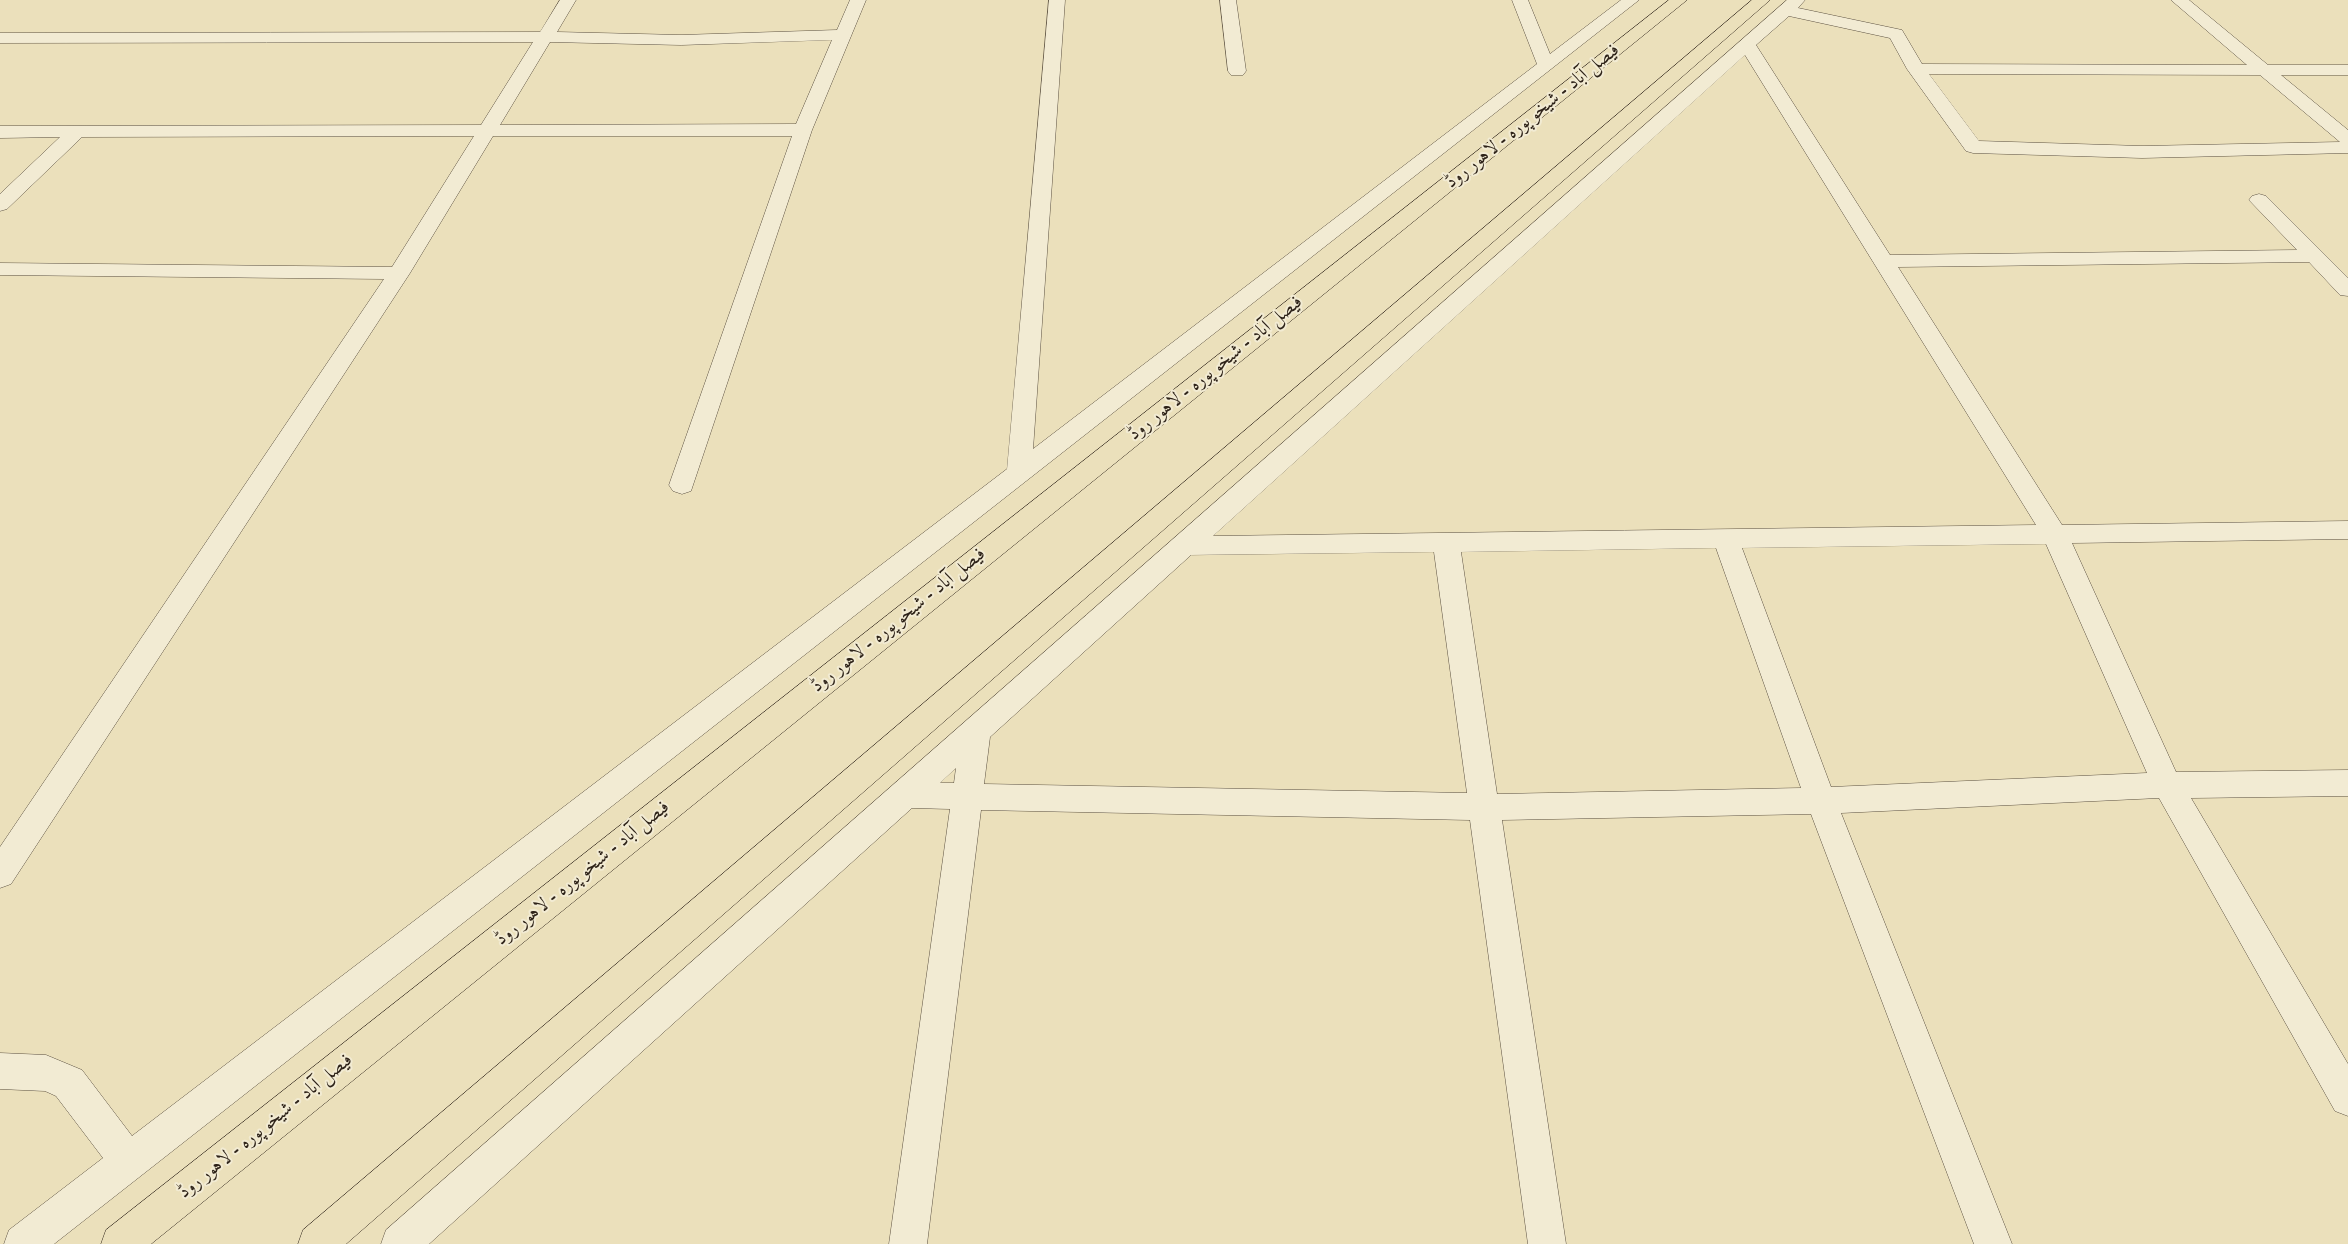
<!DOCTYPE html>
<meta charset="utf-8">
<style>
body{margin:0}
canvas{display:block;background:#ebe0bb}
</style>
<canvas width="2348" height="1244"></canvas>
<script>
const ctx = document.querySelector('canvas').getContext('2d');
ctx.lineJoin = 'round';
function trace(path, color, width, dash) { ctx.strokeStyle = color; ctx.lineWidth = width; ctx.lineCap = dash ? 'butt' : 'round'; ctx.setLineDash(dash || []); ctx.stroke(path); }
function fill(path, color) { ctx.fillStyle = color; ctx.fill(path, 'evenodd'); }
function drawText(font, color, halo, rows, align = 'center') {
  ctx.font = font + ' "IM FELL DW Pica",Amiri,serif'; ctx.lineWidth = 4; ctx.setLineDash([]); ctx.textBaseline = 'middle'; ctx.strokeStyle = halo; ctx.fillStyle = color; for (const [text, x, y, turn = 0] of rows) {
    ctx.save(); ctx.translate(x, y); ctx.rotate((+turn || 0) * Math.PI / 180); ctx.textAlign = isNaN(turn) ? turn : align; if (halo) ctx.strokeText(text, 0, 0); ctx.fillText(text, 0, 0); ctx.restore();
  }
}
const minor = new Path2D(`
 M 560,0 L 576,0 L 557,32 L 681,35 L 837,30 L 850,0 L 866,0 L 812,130 L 691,491 L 682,494 L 673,491 L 669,485 L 792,136 L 493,136 L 410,273 L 11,884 L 0,888 L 0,847 L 384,279 L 0,275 L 0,263 L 392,267 L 474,136 L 82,137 L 7,209 L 0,211 L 0,194 L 60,137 L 0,138 L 0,126 L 481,125 L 533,42 L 0,43 L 0,33 L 540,32 ZM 832,40 L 796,124 L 500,125 L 550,42 L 681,45 Z
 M 1049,0 L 1065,0 L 1033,449 L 1537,64 L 1512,0 L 1528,0 L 1550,54 L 1621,0 L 1639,0 L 54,1244 L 4,1244 L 9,1230 L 103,1158 L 56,1096 L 45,1091 L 0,1089 L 0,1053 L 46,1055 L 82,1070 L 132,1136 L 1007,469 Z
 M 1220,0 L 1236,0 L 1246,71 L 1243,75 L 1231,75 L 1228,71 Z
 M 1787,0 L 1805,0 L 1798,8 L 1902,30 L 1922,64 L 2247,65 L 2171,0 L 2189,0 L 2268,65 L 2348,65 L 2348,75 L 2281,75 L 2348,130 L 2348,153 L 2142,158 L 1973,153 L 1966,151 L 1907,69 L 1890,38 L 1789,16 L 1756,45 L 1890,255 L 2297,250 L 2249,200 L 2252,196 L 2259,194 L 2266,196 L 2348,278 L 2348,296 L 2340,295 L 2309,262 L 1898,267 L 2062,525 L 2348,521 L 2348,539 L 2072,543 L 2176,772 L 2348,770 L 2348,796 L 2191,798 L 2348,1064 L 2348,1116 L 2335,1111 L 2159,798 L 1841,813 L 2012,1244 L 1974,1244 L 1811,814 L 1502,820 L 1566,1244 L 1528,1244 L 1470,820 L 981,810 L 927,1244 L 889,1244 L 950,809 L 912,808 L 429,1244 L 381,1244 L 386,1230 ZM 1745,55 L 2036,525 L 1213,536 ZM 1929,74 L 2260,75 L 2340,142 L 2142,146 L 1979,141 ZM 2046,544 L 2147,773 L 1831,787 L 1742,548 ZM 1716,548 L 1801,788 L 1497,794 L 1461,552 ZM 1434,552 L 1467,793 L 984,784 L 990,737 L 1191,555 ZM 956,768 L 954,783 L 940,783 Z`);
const highway = new Path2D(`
 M 1669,0 L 1687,0 L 151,1244 L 101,1244 L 106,1230 Z
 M 1752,0 L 1770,0 L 346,1244 L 298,1244 L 303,1230 Z`);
const streetNames = [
 ["فیصل آباد - شیخو پورہ - لاہور روڈ",1533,117,-39],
 ["فیصل آباد - شیخو پورہ - لاہور روڈ",1216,369,-39],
 ["فیصل آباد - شیخو پورہ - لاہور روڈ",899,621,-39],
 ["فیصل آباد - شیخو پورہ - لاہور روڈ",583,874,-39],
 ["فیصل آباد - شیخو پورہ - لاہور روڈ",266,1127,-39]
];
trace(minor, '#5d5242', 1);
trace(highway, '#2e2319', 1);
fill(minor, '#f2ebd3');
fill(highway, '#ebe0bb');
drawText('19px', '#2e2319', '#f2ebd3', streetNames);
</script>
